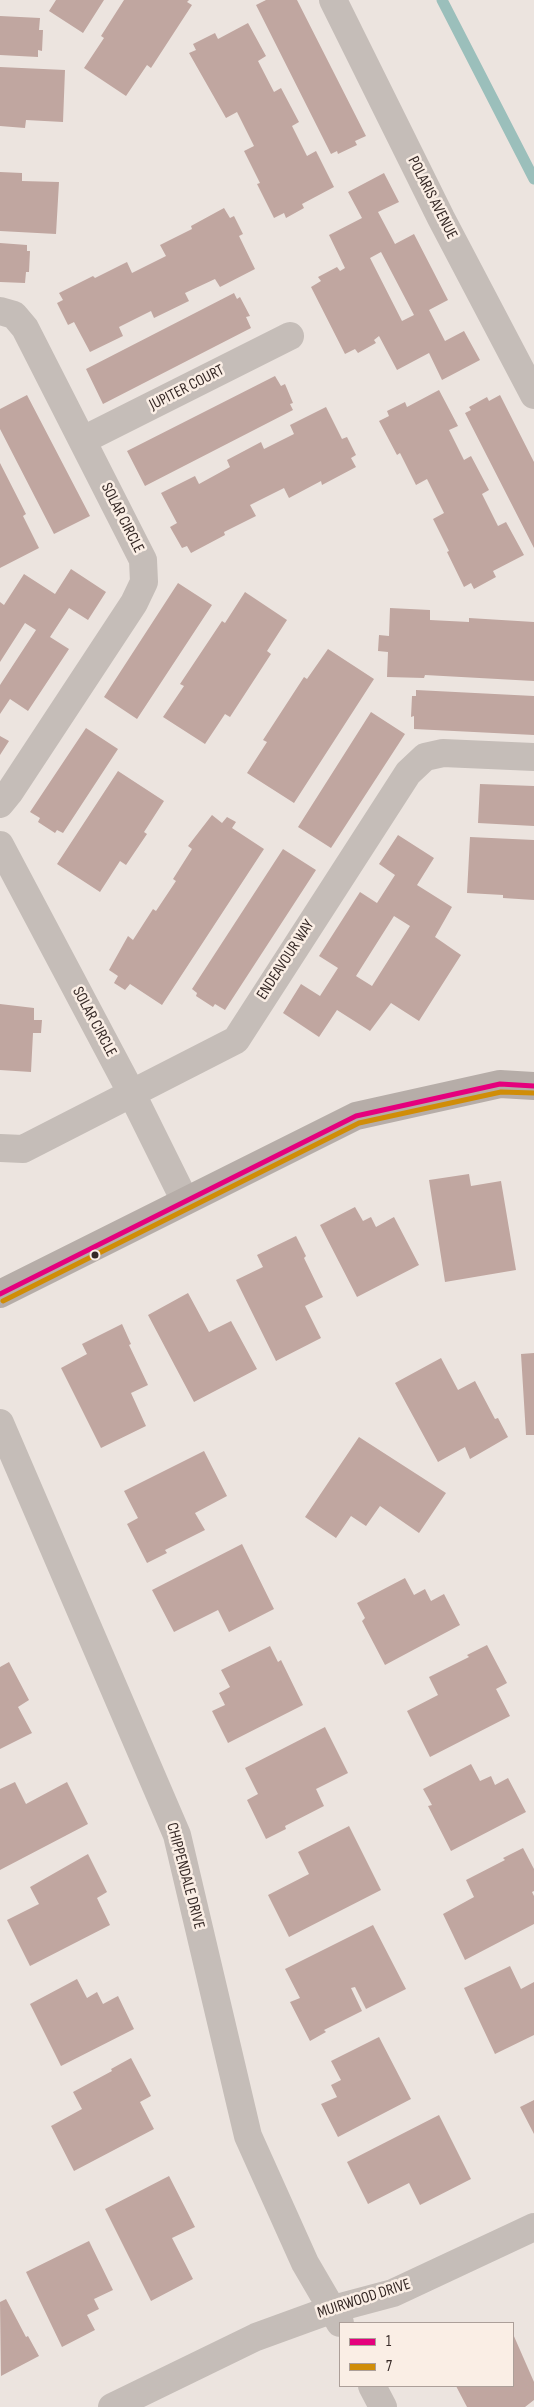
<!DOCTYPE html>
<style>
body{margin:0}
#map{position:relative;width:534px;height:2407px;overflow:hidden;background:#ece4df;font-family:"Sofia Sans Condensed",sans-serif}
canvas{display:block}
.legend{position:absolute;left:339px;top:2322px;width:175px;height:65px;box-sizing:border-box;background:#faeee5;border:1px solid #ac9f99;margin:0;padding:6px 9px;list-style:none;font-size:15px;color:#362926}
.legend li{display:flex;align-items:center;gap:10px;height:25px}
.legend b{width:25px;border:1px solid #ac9f99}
</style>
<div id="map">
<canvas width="534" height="2407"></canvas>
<ul class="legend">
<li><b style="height:6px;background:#e5007d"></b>1</li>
<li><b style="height:6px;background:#d08d08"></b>7</li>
</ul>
</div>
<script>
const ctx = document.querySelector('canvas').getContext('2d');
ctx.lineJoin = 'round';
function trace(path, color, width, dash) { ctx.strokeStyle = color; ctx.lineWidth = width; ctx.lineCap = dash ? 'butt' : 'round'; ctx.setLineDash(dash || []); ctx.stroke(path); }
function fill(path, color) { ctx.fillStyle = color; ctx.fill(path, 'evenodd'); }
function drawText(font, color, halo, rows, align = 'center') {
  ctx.font = font + ' "Sofia Sans Condensed",sans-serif'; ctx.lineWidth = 5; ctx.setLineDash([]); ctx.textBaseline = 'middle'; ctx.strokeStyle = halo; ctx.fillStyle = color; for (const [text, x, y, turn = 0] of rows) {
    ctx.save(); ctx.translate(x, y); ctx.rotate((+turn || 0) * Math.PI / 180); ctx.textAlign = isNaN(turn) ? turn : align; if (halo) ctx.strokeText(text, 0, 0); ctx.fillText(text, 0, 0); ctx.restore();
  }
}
const stream = new Path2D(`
 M 442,0 L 534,179`);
const building = new Path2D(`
 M 56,0 L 104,0 L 83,33 L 49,11 Z
 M 124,0 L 189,0 L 187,2 L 192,5 L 151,68 L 147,65 L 126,96 L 84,68 L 104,38 L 101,36 Z
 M 266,0 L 297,0 L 366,136 L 355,141 L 357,145 L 338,154 L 337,151 L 331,154 L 256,5 Z
 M 0,16 L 40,18 L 39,30 L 43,30 L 42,51 L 38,50 L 38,57 L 0,55 Z
 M 248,23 L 266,56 L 258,61 L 274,92 L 281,88 L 299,122 L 292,126 L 307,156 L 316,151 L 334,187 L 302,204 L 304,208 L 286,218 L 284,213 L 274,218 L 257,184 L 260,183 L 244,151 L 254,146 L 237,112 L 226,118 L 189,53 L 196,50 L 193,44 L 215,33 L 218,39 Z
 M 0,67 L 65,70 L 63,122 L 26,120 L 25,128 L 0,126 Z
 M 0,172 L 22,173 L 22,181 L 59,182 L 56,234 L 0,231 Z
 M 384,173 L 399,202 L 378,212 L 395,244 L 414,234 L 448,300 L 429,310 L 445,341 L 464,331 L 480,360 L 442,380 L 429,353 L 397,370 L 379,336 L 374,340 L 376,343 L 358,353 L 355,349 L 345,354 L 311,287 L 321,281 L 318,277 L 337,267 L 340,271 L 345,268 L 329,235 L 362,218 L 348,192 ZM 381,252 L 414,315 L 402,321 L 370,258 Z
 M 224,208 L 230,218 L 234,216 L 243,234 L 239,236 L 255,269 L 220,287 L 215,279 L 185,293 L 189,301 L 154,318 L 151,311 L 119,327 L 123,336 L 90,352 L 74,322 L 68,325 L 57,303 L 63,300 L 59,293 L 93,276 L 95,278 L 127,262 L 132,273 L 166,256 L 160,245 L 192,229 L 191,226 Z
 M 0,243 L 27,245 L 27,251 L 30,251 L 29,272 L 26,272 L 25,283 L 0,282 Z
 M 234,293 L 237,299 L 240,297 L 250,316 L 246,317 L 251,328 L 103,404 L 86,369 Z
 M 275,376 L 281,386 L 285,384 L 293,403 L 290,404 L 293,410 L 145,486 L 127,451 Z
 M 439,390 L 458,426 L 449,430 L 464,460 L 471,456 L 489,490 L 482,494 L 498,526 L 506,522 L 524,555 L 493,571 L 496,577 L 474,589 L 471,583 L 464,587 L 447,552 L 449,551 L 433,519 L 444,513 L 427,479 L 416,485 L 400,453 L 397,455 L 379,421 L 389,416 L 387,411 L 405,402 L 407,407 Z
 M 27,395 L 90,516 L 54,534 L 0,429 L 0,409 Z
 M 500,395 L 534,462 L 534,548 L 465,413 L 471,410 L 469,407 L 487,397 L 489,401 Z
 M 326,407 L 342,439 L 347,437 L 356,455 L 351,458 L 356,467 L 322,485 L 321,481 L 289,498 L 284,488 L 250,505 L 256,516 L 224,532 L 225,535 L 191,553 L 187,546 L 182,548 L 170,527 L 177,523 L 161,493 L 195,476 L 199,484 L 230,467 L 227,460 L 261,442 L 264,449 L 294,434 L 290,425 Z
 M 0,463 L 26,514 L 23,516 L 39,548 L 0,568 Z
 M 71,569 L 106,592 L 88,620 L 69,608 L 50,637 L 69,649 L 28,711 L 10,699 L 0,714 L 0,685 L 36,630 L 25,623 L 0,662 L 0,602 L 4,605 L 24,574 L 55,594 Z
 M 178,583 L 212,605 L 137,719 L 104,697 Z
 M 245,592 L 287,620 L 267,651 L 271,654 L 230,717 L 225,714 L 205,744 L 163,717 L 184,686 L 180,684 L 222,621 L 225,623 Z
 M 390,608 L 430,610 L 430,620 L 469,622 L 469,618 L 534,622 L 534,681 L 425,675 L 424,678 L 387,677 L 388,652 L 378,651 L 379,635 L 389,636 Z
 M 328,649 L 374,679 L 294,803 L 247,773 L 267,742 L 263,740 L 304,677 L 307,679 Z
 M 416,690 L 534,696 L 534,735 L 414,729 L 414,716 L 411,717 L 412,696 L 416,696 Z
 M 371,712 L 405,734 L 331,848 L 298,827 Z
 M 86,728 L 118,749 L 63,833 L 57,830 L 55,833 L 38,822 L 40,818 L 30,812 Z
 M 0,736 L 9,741 L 0,755 Z
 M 118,771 L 164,801 L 144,832 L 147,834 L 126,865 L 120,861 L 100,892 L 57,864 Z
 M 480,784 L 534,786 L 534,826 L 478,823 Z
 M 212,815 L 222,823 L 227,817 L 236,822 L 232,828 L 264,849 L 162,1005 L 130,984 L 125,990 L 114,983 L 118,976 L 109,970 L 128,936 L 133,940 L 153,909 L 156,911 L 176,881 L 173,879 L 192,849 L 188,846 Z
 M 398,835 L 434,858 L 417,885 L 452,907 L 435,937 L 461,955 L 419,1021 L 391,1003 L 370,1031 L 337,1010 L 319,1037 L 283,1013 L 301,984 L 320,996 L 338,968 L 319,956 L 360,892 L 377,903 L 395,875 L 379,864 ZM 394,916 L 410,926 L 372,986 L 356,976 Z
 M 470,837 L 534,840 L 534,900 L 503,898 L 503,895 L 467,893 Z
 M 283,849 L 316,870 L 225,1010 L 215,1004 L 213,1007 L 196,996 L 197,993 L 192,989 Z
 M 0,1004 L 34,1008 L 34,1020 L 42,1020 L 41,1033 L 33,1033 L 31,1072 L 0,1070 Z
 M 469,1174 L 471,1186 L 501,1181 L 516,1270 L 445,1282 L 429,1180 Z
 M 355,1207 L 363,1221 L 371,1217 L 376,1227 L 394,1217 L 419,1265 L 357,1297 L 320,1225 Z
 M 296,1236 L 306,1256 L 304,1258 L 323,1297 L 305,1306 L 321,1338 L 276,1361 L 236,1280 L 263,1267 L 257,1255 Z
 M 188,1293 L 209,1332 L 231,1321 L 257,1369 L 194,1402 L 148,1315 Z
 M 122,1324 L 131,1344 L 129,1345 L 148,1385 L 131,1393 L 146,1426 L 101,1448 L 61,1368 L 87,1354 L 82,1344 Z
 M 534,1353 L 534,1435 L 526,1435 L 521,1354 Z
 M 441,1358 L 458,1390 L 475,1381 L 495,1419 L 498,1418 L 508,1437 L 470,1459 L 465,1447 L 438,1462 L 395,1383 Z
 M 359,1437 L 446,1493 L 419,1533 L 380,1506 L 366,1526 L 351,1516 L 336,1538 L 305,1517 Z
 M 204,1451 L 227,1496 L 195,1513 L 205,1530 L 165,1550 L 167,1553 L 147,1563 L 127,1524 L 138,1518 L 124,1491 Z
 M 242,1544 L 274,1609 L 229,1632 L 218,1610 L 174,1632 L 152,1590 Z
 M 405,1578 L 414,1595 L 425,1589 L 431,1601 L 444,1594 L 460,1625 L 385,1665 L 362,1621 L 365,1618 L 357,1603 Z
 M 487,1645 L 507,1683 L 496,1689 L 510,1716 L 430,1757 L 407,1711 L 438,1695 L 429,1677 L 469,1657 L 467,1655 Z
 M 270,1646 L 278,1662 L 281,1660 L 303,1705 L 228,1743 L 212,1711 L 225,1705 L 219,1693 L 230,1687 L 221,1670 Z
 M 9,1662 L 29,1700 L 18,1707 L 32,1733 L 0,1749 L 0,1667 Z
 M 325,1727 L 348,1773 L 316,1789 L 324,1806 L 285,1826 L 286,1829 L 266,1839 L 247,1800 L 258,1794 L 245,1768 Z
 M 471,1764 L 480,1781 L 491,1776 L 495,1785 L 508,1778 L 526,1812 L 451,1851 L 428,1806 L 432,1805 L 423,1789 Z
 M 15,1782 L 26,1804 L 67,1782 L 88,1824 L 0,1870 L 0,1789 Z
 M 349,1826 L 381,1890 L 289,1937 L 268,1895 L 309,1874 L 298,1852 Z
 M 523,1848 L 534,1869 L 534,1891 L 532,1892 L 534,1896 L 534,1924 L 465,1960 L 443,1914 L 474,1897 L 466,1880 L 505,1860 L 503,1858 Z
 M 88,1854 L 107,1892 L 97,1898 L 110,1925 L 30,1966 L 7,1920 L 39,1904 L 30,1887 Z
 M 373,1925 L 406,1989 L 366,2009 L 355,1987 L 351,1988 L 362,2011 L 324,2030 L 326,2032 L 310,2041 L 290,2002 L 300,1998 L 285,1969 Z
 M 510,1966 L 521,1989 L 534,1982 L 534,2035 L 495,2054 L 464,1988 Z
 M 77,1979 L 87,1998 L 97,1992 L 103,2004 L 118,1996 L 134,2029 L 61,2066 L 30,2004 Z
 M 379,2037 L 411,2099 L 338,2137 L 321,2104 L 337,2097 L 331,2085 L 341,2080 L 331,2061 Z
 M 131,2058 L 151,2096 L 140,2102 L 154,2129 L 74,2171 L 51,2126 L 82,2109 L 73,2092 L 112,2071 L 111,2069 Z
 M 534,2100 L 534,2134 L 520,2107 Z
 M 439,2115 L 471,2179 L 420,2205 L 409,2183 L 368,2204 L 347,2162 Z
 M 169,2176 L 195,2227 L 172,2238 L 193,2279 L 151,2301 L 105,2209 Z
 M 89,2241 L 113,2290 L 94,2299 L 99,2309 L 87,2315 L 95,2330 L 62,2347 L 26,2272 Z
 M 6,2299 L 26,2337 L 28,2336 L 39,2356 L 1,2376 L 0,2302 Z
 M 513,2334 L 534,2382 L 534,2400 L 525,2407 L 467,2407 L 456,2386 L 513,2386 Z`);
const street = new Path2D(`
 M 333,0 L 441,218 L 534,395
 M 0,311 L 14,315 L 25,328 L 143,560 L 144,582 L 134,603 L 9,793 L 0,804
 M 83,440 L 290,336
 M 0,845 L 131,1092 L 185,1201
 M 0,1148 L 23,1149 L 236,1040 L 408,773 L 425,757 L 443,753 L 534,757
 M 0,1423 L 177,1835 L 248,2136 L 305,2263 L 340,2323
 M 372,2386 L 383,2407
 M 112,2407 L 256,2337 L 333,2309 L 393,2293 L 534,2227`);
const secondary = new Path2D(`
 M 0,1294 L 356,1116 L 500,1084 L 534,1086`);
const bus1 = new Path2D(`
 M 0,1294 L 356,1116 L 500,1084 L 534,1086`);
const bus2 = new Path2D(`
 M 3,1301 L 359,1123 L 501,1092 L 534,1093`);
const markers = [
 [95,1255,4.5,"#362926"]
];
const streetNames = [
 ["POLARIS AVENUE",432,198,63],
 ["JUPITER COURT",187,388,-27],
 ["SOLAR CIRCLE",122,518,63],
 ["ENDEAVOUR WAY",286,960,-57],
 ["SOLAR CIRCLE",94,1022,62],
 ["CHIPPENDALE DRIVE",185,1876,75],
 ["MUIRWOOD DRIVE",364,2299,-18]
];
trace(stream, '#9bbfbb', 11);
fill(building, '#c0a6a0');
trace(street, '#c5bdb8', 28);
trace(secondary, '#b6ada8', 28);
trace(bus1, '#e5007d', 5);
trace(bus2, '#d08d08', 5);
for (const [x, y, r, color] of markers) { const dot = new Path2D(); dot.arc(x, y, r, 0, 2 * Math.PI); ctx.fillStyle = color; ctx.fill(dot); trace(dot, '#faeee5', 2); }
drawText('16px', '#362926', '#faeee5', streetNames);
</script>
